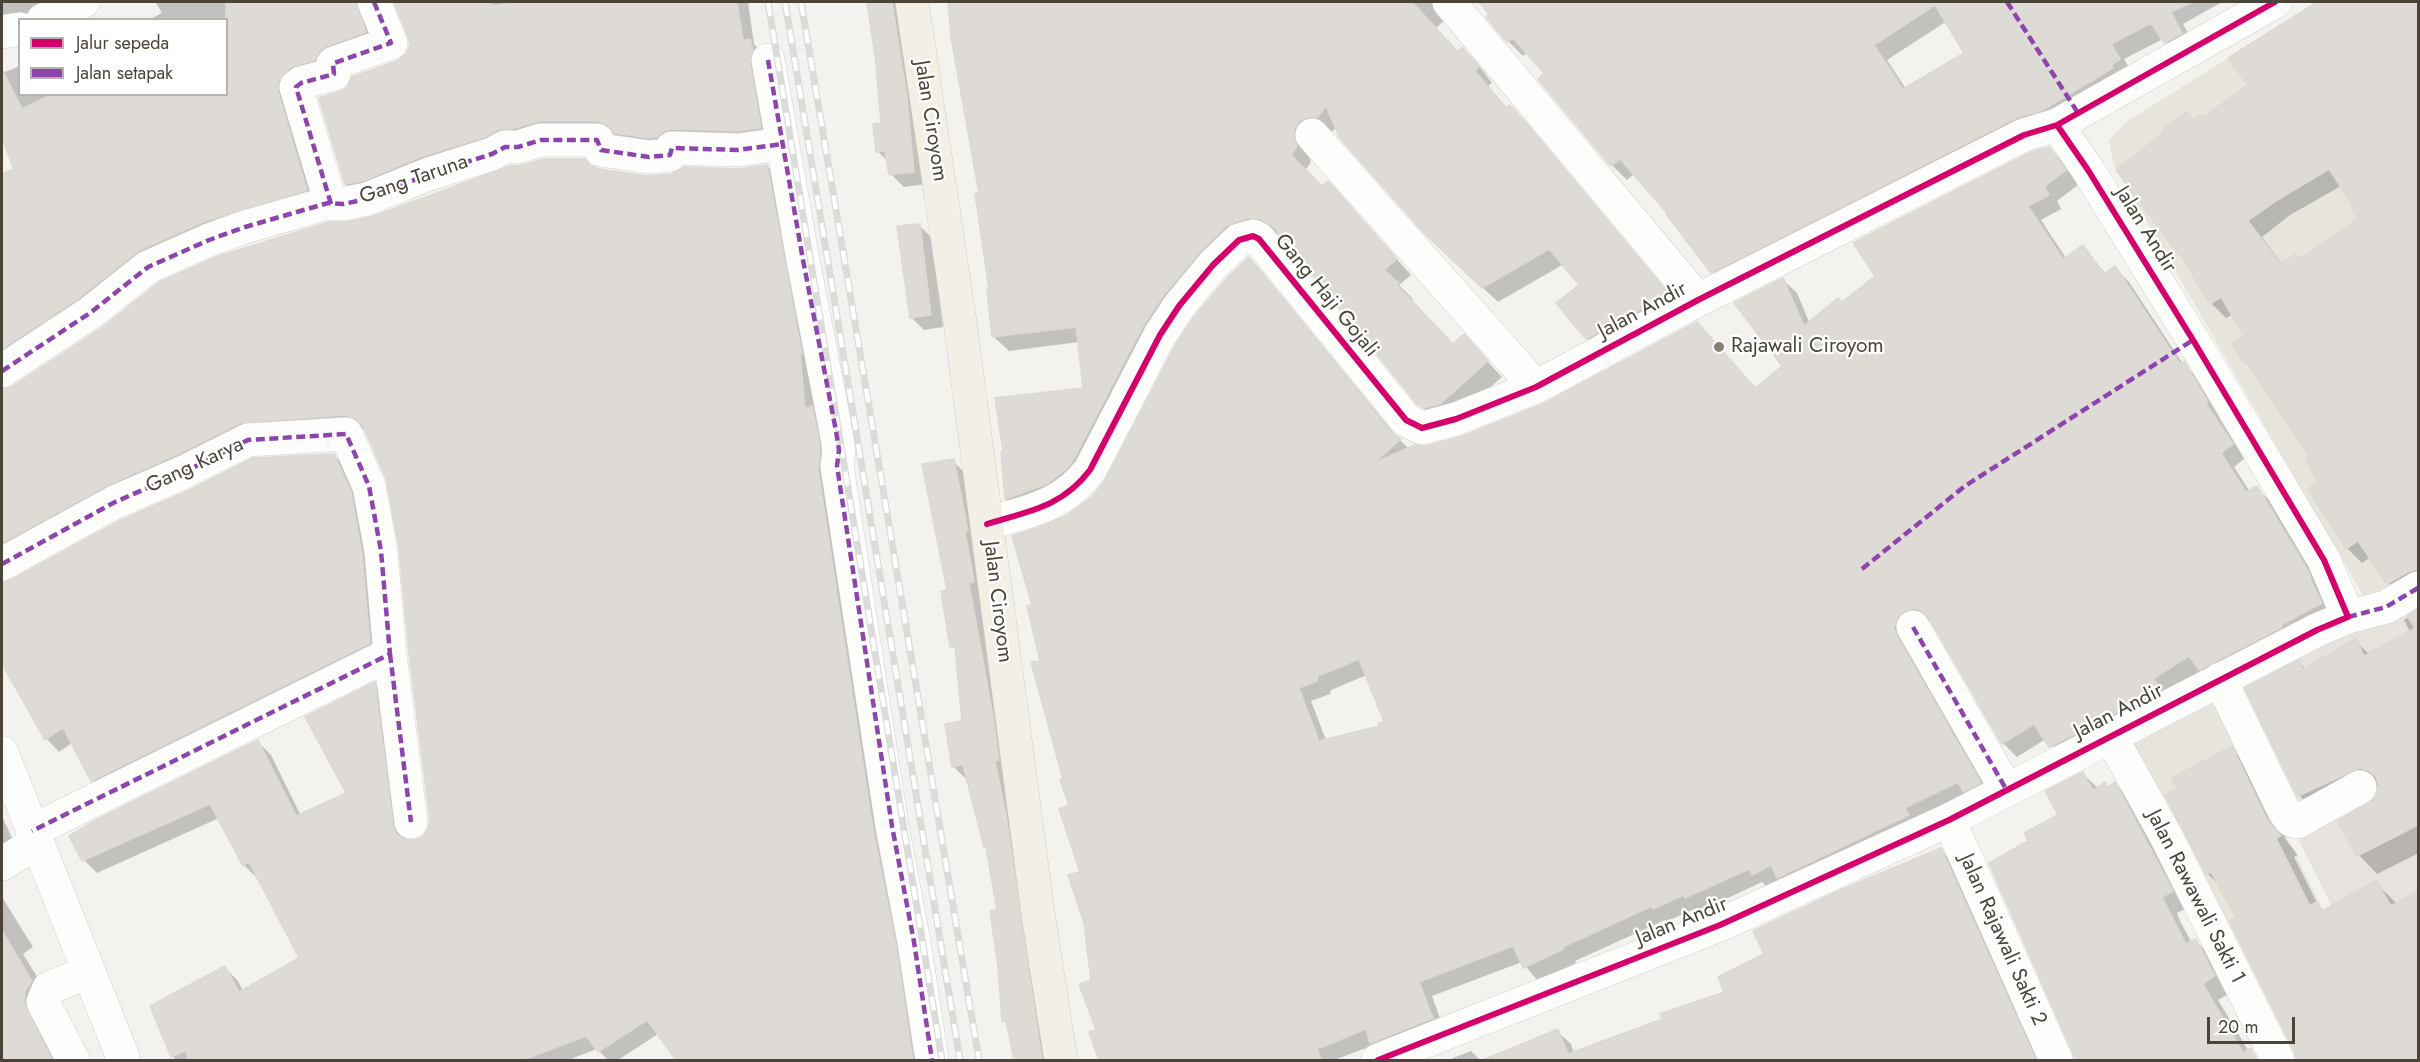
<!DOCTYPE html>
<style>
body{margin:0}
#map{position:relative;width:2420px;height:1062px;overflow:hidden;background:#f4f2ee;font-family:Jost,sans-serif}
canvas{display:block}
.frame{position:absolute;inset:0;border:3px solid #4b4439;pointer-events:none}
.legend{position:absolute;left:18px;top:18px;width:210px;height:78px;box-sizing:border-box;background:#fff;border:2px solid #b7b4b0;margin:0;padding:8px 10px;list-style:none;font-size:18px;color:#4b4439}
.legend li{display:flex;align-items:center;gap:12px;height:30px}
.legend b{width:30px;border:2px solid #b7b4b0}
.scale{position:absolute;left:2207px;top:1017px;width:88px;height:27px;box-sizing:border-box;border:3px solid #4b4439;border-top:0;padding-left:8px;font-size:18px;line-height:21px;white-space:nowrap;color:#4b4439;-webkit-text-stroke:4px #fff;paint-order:stroke}
</style>
<div id="map">
<canvas width="2420" height="1062"></canvas>
<div class="frame"></div>
<ul class="legend">
<li><b style="height:8px;background:#d6006c"></b>Jalur sepeda</li>
<li><b style="height:8px;background:#8e44ad"></b>Jalan setapak</li>
</ul>
<div class="scale">20 m</div>
</div>
<script>
const ctx = document.querySelector('canvas').getContext('2d');
ctx.lineJoin = 'round';
function fill(path, color) { ctx.fillStyle = color; ctx.fill(path, 'evenodd'); }
function trace(path, color, width, dash) { ctx.strokeStyle = color; ctx.lineWidth = width; ctx.lineCap = dash ? 'butt' : 'round'; ctx.setLineDash(dash || []); ctx.stroke(path); }
function drawText(font, color, halo, rows, align = 'center') {
  ctx.font = font + ' Jost,sans-serif'; ctx.lineWidth = 4.5; ctx.setLineDash([]); ctx.textBaseline = 'middle'; ctx.strokeStyle = halo; ctx.fillStyle = color; for (const [text, x, y, turn = 0] of rows) {
    ctx.save(); ctx.translate(x, y); ctx.rotate((+turn || 0) * Math.PI / 180); ctx.textAlign = isNaN(turn) ? turn : align; if (halo) ctx.strokeText(text, 0, 0); ctx.fillText(text, 0, 0); ctx.restore();
  }
}
const residential = new Path2D(`
 M 2318,2 L 2418,2 L 2418,580 L 2371,609 L 2114,165 L 2109,140 L 2129,120 Z
 M 2218,700 L 2398,1060 L 2294,1060 L 2126,746 Z`);
const industrial = new Path2D(`
 M 2418,592 L 2418,1060 L 2408,1060 L 2226,693 Z`);
const shadow = new Path2D(`
 M 2,2 L 79,2 L 2,33 Z
 M 158,2 L 374,2 L 378,45 L 302,81 L 319,202 L 216,235 L 2,372 L 2,175 L 16,170 L 2,134 L 2,73 L 20,66 L 20,94 L 226,94 L 226,20 L 149,20 L 162,13 L 156,3 Z
 M 396,2 L 748,2 L 754,44 L 763,54 L 773,141 L 670,150 L 611,134 L 359,197 L 346,184 L 347,89 L 407,55 L 411,45 L 410,35 Z
 M 868,2 L 901,2 L 926,184 L 904,187 L 891,174 L 889,162 L 877,151 L 882,125 L 877,63 Z
 M 950,2 L 1454,2 L 1445,20 L 1436,28 L 1458,53 L 1462,49 L 1477,63 L 1492,83 L 1488,86 L 1508,109 L 1510,107 L 1525,121 L 1682,310 L 1602,353 L 1587,338 L 1581,285 L 1564,264 L 1498,302 L 1442,249 L 1336,127 L 1333,131 L 1323,131 L 1308,154 L 1311,162 L 1305,171 L 1322,188 L 1342,198 L 1411,275 L 1399,285 L 1413,299 L 1410,301 L 1453,346 L 1478,351 L 1502,377 L 1455,418 L 1435,420 L 1419,404 L 1284,238 L 1278,234 L 1263,232 L 1213,268 L 1089,474 L 1021,513 L 1006,499 L 1085,389 L 1079,342 L 1009,351 L 994,337 L 980,194 L 957,62 Z
 M 1481,2 L 2222,2 L 2183,24 L 2196,48 L 2181,57 L 2163,39 L 2124,59 L 2134,75 L 1727,287 L 1712,272 L 1669,213 L 1635,173 L 1627,180 L 1612,165 L 1540,79 L 1546,73 L 1527,52 L 1523,56 L 1508,41 L 1488,17 L 1491,14 ZM 1947,21 L 1966,53 L 1906,89 L 1887,60 Z
 M 2314,2 L 2418,2 L 2418,591 L 2404,598 L 2389,583 L 2371,557 L 2362,563 L 2347,548 L 2312,458 L 2254,371 L 2247,363 L 2246,336 L 2233,314 L 2226,318 L 2211,303 L 2185,259 L 2179,253 L 2168,131 L 2187,113 L 2194,121 L 2202,119 L 2250,86 L 2315,4 ZM 2341,186 L 2360,219 L 2301,261 L 2283,265 L 2262,237 L 2290,215 Z
 M 2049,149 L 2063,162 L 2078,185 L 2057,201 L 2061,209 L 2041,220 L 2066,258 L 2083,247 L 2106,274 L 2115,268 L 2129,282 L 2183,364 L 2197,377 L 2221,416 L 2219,418 L 2245,458 L 2234,467 L 2250,492 L 2256,488 L 2270,501 L 2323,589 L 2334,617 L 2214,682 L 2202,670 L 2064,760 L 2046,739 L 2017,757 L 2003,743 L 1934,623 L 1928,621 L 1993,796 L 1767,887 L 1762,882 L 1700,911 L 1697,908 L 1667,921 L 1665,920 L 1575,961 L 1576,963 L 1538,981 L 1522,962 L 1432,996 L 1445,1032 L 1374,1045 L 1334,1060 L 1100,1060 L 1091,1033 L 1098,1031 L 1082,873 L 1071,806 L 1041,662 L 1034,606 L 1067,517 L 1093,498 L 1105,483 L 1249,259 L 1262,272 L 1397,437 L 1409,449 L 1427,448 L 1463,438 L 1544,406 L 1697,323 L 1756,389 L 1784,366 L 1783,280 L 1797,293 L 1810,324 L 1842,304 ZM 1367,675 L 1386,723 L 1381,727 L 1326,740 L 1311,701 L 1330,694 L 1331,690 Z
 M 767,166 L 780,180 L 923,1060 L 677,1060 L 658,1034 L 618,1060 L 608,1060 L 597,1049 L 568,1060 L 262,1060 L 311,1036 L 305,1022 L 207,1060 L 176,1060 L 172,1056 L 225,968 L 238,981 L 243,991 L 301,959 L 257,878 L 244,865 L 219,818 L 97,873 L 84,860 L 71,837 L 258,742 L 271,755 L 301,816 L 349,793 L 374,684 L 387,697 L 405,839 L 414,842 L 424,838 L 430,829 L 431,820 L 401,549 L 388,478 L 366,429 L 359,428 L 260,434 L 2,564 L 2,391 L 347,224 L 374,218 L 436,193 L 498,173 L 591,167 L 650,177 Z
 M 919,225 L 932,238 L 943,327 L 924,330 L 911,317 Z
 M 334,455 L 347,468 L 363,506 L 382,656 L 105,793 L 92,780 L 72,743 L 59,752 L 47,739 L 2,646 L 2,584 Z
 M 953,461 L 965,473 L 1052,1060 L 1016,1060 L 1009,1026 L 1003,1020 L 999,912 L 988,849 L 985,846 L 968,778 L 965,778 L 953,766 L 964,723 L 957,651 L 952,646 L 949,591 Z
 M 2418,611 L 2418,857 L 2417,854 L 2377,874 L 2359,855 L 2339,822 L 2370,805 L 2377,798 L 2380,786 L 2318,814 L 2299,795 L 2299,662 L 2306,669 L 2355,641 L 2370,655 L 2410,632 L 2404,620 Z
 M 2231,748 L 2250,766 L 2286,840 L 2298,855 L 2294,857 L 2318,905 L 2325,912 L 2376,883 L 2397,904 L 2418,893 L 2418,1060 L 2300,1060 L 2298,1058 L 2238,918 L 2221,887 L 2207,873 L 2179,789 Z
 M 2083,774 L 2098,788 L 2109,788 L 2115,784 L 2131,800 L 2188,908 L 2177,913 L 2180,921 L 2192,943 L 2196,941 L 2212,957 L 2230,993 L 2218,1000 L 2254,1060 L 2086,1060 L 2073,1047 L 2030,842 L 2060,815 Z
 M 2,816 L 24,865 L 2,880 Z
 M 1941,850 L 1954,864 L 2021,1013 L 2017,1015 L 2039,1060 L 1485,1060 L 1557,1031 L 1571,1044 L 1574,1053 L 1664,1020 L 1726,993 L 1766,955 Z
 M 2,897 L 33,947 L 23,954 L 54,1004 L 62,1060 L 2,1060 Z
 M 1471,1051 L 1480,1060 L 1448,1060 Z`);
const building = new Path2D(`
 M 226,2 L 356,2 L 366,32 L 327,46 L 320,51 L 315,60 L 289,68 L 278,82 L 278,92 L 307,190 L 203,222 L 140,250 L 79,298 L 2,349 L 2,174 L 14,169 L 2,138 L 2,69 L 22,109 L 53,94 L 226,94 Z
 M 394,2 L 492,2 L 492,6 L 519,2 L 737,2 L 743,40 L 750,39 L 753,50 L 750,63 L 761,128 L 737,131 L 672,129 L 664,131 L 657,137 L 649,138 L 614,133 L 608,125 L 597,121 L 541,121 L 515,128 L 497,130 L 485,137 L 423,156 L 362,181 L 345,184 L 319,98 L 339,92 L 347,88 L 352,77 L 397,61 L 406,54 L 410,45 L 408,36 Z
 M 867,2 L 892,2 L 907,97 L 914,172 L 889,175 L 885,151 L 876,152 L 873,124 L 881,123 L 876,63 Z
 M 948,2 L 1412,2 L 1458,52 L 1462,47 L 1479,67 L 1475,71 L 1506,108 L 1510,105 L 1669,294 L 1586,339 L 1556,303 L 1579,285 L 1549,249 L 1482,288 L 1425,234 L 1339,137 L 1326,106 L 1318,117 L 1308,117 L 1299,121 L 1294,130 L 1294,138 L 1297,146 L 1291,155 L 1322,186 L 1328,181 L 1397,259 L 1384,270 L 1399,283 L 1397,285 L 1453,344 L 1464,334 L 1488,361 L 1440,404 L 1424,408 L 1418,405 L 1274,227 L 1261,219 L 1248,218 L 1226,226 L 1199,253 L 1163,296 L 1143,326 L 1074,459 L 1066,469 L 1047,484 L 1005,499 L 1001,452 L 1003,451 L 995,398 L 1083,388 L 1076,327 L 992,337 L 987,289 L 989,289 L 975,194 L 979,193 L 951,37 Z
 M 1479,2 L 2192,2 L 2171,12 L 2182,33 L 2164,43 L 2151,23 L 2111,44 L 2120,59 L 2112,64 L 2113,68 L 2043,110 L 2016,118 L 1711,273 L 1666,214 L 1667,213 L 1620,159 L 1611,166 L 1538,79 L 1544,73 L 1513,38 L 1507,42 L 1486,17 L 1489,14 ZM 1935,5 L 1964,53 L 1903,89 L 1874,45 Z
 M 2317,2 L 2418,2 L 2418,569 L 2408,572 L 2387,584 L 2358,541 L 2346,549 L 2308,489 L 2318,482 L 2306,460 L 2310,457 L 2247,363 L 2245,364 L 2231,344 L 2244,336 L 2221,297 L 2210,304 L 2180,253 L 2178,254 L 2116,170 L 2166,131 L 2163,128 L 2187,111 L 2193,120 L 2200,115 L 2202,118 L 2248,85 L 2228,58 ZM 2329,169 L 2353,206 L 2351,208 L 2358,219 L 2300,259 L 2296,254 L 2281,264 L 2248,221 L 2276,201 Z
 M 2049,147 L 2066,170 L 2044,187 L 2049,195 L 2028,206 L 2063,259 L 2083,245 L 2104,274 L 2115,266 L 2180,364 L 2184,361 L 2208,402 L 2206,404 L 2233,444 L 2221,453 L 2246,492 L 2257,486 L 2310,574 L 2311,581 L 2322,603 L 2281,625 L 2282,627 L 2199,670 L 2189,656 L 2154,678 L 2160,690 L 2049,747 L 2034,724 L 2002,744 L 1929,618 L 1922,611 L 1914,608 L 1904,611 L 1897,618 L 1894,628 L 1897,636 L 1981,783 L 1963,792 L 1958,782 L 1905,808 L 1909,815 L 1777,878 L 1771,865 L 1752,875 L 1749,869 L 1685,898 L 1684,895 L 1653,909 L 1652,906 L 1563,947 L 1564,949 L 1523,968 L 1513,946 L 1419,982 L 1433,1018 L 1370,1043 L 1366,1029 L 1317,1049 L 1322,1060 L 1099,1060 L 1089,1032 L 1096,1030 L 1079,984 L 1091,980 L 1084,923 L 1068,875 L 1080,872 L 1059,809 L 1069,805 L 1060,780 L 1063,779 L 1031,662 L 1040,661 L 1027,606 L 1032,605 L 1012,536 L 1037,528 L 1066,516 L 1092,497 L 1104,482 L 1176,344 L 1194,317 L 1227,278 L 1249,257 L 1391,432 L 1401,439 L 1374,463 L 1415,445 L 1427,446 L 1463,436 L 1543,404 L 1697,322 L 1755,388 L 1782,366 L 1734,303 L 1783,278 L 1804,326 L 1838,298 L 1842,302 L 1875,276 L 1853,243 L 2031,152 ZM 1359,659 L 1384,722 L 1379,723 L 1379,726 L 1319,741 L 1299,688 L 1317,681 L 1318,676 Z
 M 544,159 L 585,159 L 590,165 L 598,169 L 647,176 L 672,174 L 684,167 L 738,169 L 767,165 L 802,354 L 800,355 L 805,408 L 812,406 L 818,434 L 820,450 L 818,469 L 873,829 L 896,945 L 913,1060 L 676,1060 L 647,1020 L 598,1052 L 586,1036 L 523,1060 L 189,1060 L 185,1051 L 171,1057 L 150,1006 L 225,966 L 239,992 L 299,958 L 249,862 L 243,866 L 210,804 L 82,861 L 69,836 L 98,819 L 258,740 L 296,816 L 346,793 L 305,717 L 375,682 L 393,825 L 396,834 L 404,839 L 414,840 L 423,837 L 428,829 L 430,820 L 409,652 L 399,548 L 386,478 L 363,426 L 355,418 L 345,415 L 240,423 L 176,455 L 106,486 L 2,543 L 2,389 L 12,387 L 100,329 L 158,283 L 216,257 L 329,222 L 347,222 L 371,217 L 510,166 L 523,165 Z
 M 920,224 L 931,315 L 910,318 L 897,226 Z
 M 334,454 L 351,492 L 362,554 L 370,643 L 91,781 L 63,728 L 45,740 L 2,664 L 2,583 L 11,580 L 123,519 L 192,489 L 253,458 Z
 M 954,459 L 968,531 L 965,531 L 974,582 L 969,583 L 993,716 L 999,760 L 995,761 L 1006,815 L 1042,1060 L 1014,1060 L 1006,1020 L 1002,1021 L 998,967 L 990,911 L 997,910 L 986,846 L 984,847 L 963,765 L 952,767 L 945,724 L 962,721 L 955,646 L 950,647 L 941,591 L 947,590 L 922,464 Z
 M 2418,610 L 2418,825 L 2357,856 L 2337,821 L 2369,803 L 2376,797 L 2379,787 L 2376,777 L 2369,771 L 2360,768 L 2298,796 L 2245,688 L 2299,660 L 2303,669 L 2356,639 L 2364,656 L 2415,628 L 2407,616 Z
 M 2232,746 L 2267,819 L 2281,836 L 2276,838 L 2310,906 L 2317,902 L 2322,911 L 2376,881 L 2391,906 L 2418,891 L 2418,1060 L 2297,1060 L 2295,1052 L 2230,921 L 2236,918 L 2211,872 L 2206,874 L 2165,795 L 2177,789 L 2172,778 Z
 M 2083,772 L 2093,790 L 2105,782 L 2108,787 L 2115,782 L 2173,891 L 2162,897 L 2165,903 L 2186,944 L 2196,939 L 2215,976 L 2203,984 L 2243,1053 L 2251,1048 L 2257,1060 L 2076,1060 L 1989,863 L 2028,841 L 2024,833 L 2058,815 L 2045,791 Z
 M 1941,848 L 2036,1060 L 1483,1060 L 1558,1029 L 1568,1054 L 1662,1019 L 1660,1014 L 1724,992 L 1718,977 L 1764,954 L 1753,931 L 1843,889 Z
 M 2,931 L 32,981 L 25,991 L 24,1003 L 52,1060 L 2,1060 Z`);
const minor = new Path2D(`
 M 1449,2 L 1698,300
 M 43,20 L 83,2
 M 2,32 L 20,29
 M 768,60 L 803,260 L 836,431 L 839,450 L 837,466 L 892,826 L 914,942 L 932,1060
 M 1312,135 L 1536,387
 M 331,204 L 296,87 L 301,83 L 334,74 L 333,64 L 334,63 L 391,43 L 374,2
 M 2,371 L 90,313 L 148,267 L 209,240 L 245,227 L 328,203 L 343,204 L 367,199 L 429,174 L 492,154 L 505,147 L 518,147 L 541,140 L 597,140 L 601,150 L 649,157 L 670,155 L 672,148 L 738,150 L 782,144
 M 987,524 C 1029,511 1062,507 1090,470 L 1160,335 L 1179,306 L 1213,265 L 1239,240 L 1253,236 L 1259,239 L 1406,420 L 1422,428 L 1456,419 L 1536,387 L 1698,300 L 2024,135 L 2057,125 L 2275,2
 M 2,564 L 115,502 L 184,472 L 248,440 L 346,434 L 369,486 L 381,551 L 390,654 L 32,831
 M 2348,617 L 2386,607 L 2418,588
 M 1913,627 L 2006,789
 M 390,654 L 411,822
 M 2220,679 L 2284,811 L 2291,820 L 2297,822 L 2360,787
 M 2110,735 L 2166,836 L 2278,1060
 M 2,753 L 124,1060
 M 1949,820 L 2056,1060
 M 2,864 L 37,842
 M 73,1060 L 43,1002 L 49,988 L 88,972
 M 1378,1060 L 1720,925 L 1949,820 L 2317,630 L 2348,617 L 2324,560 L 2193,340 L 2088,170 L 2057,125`);
const major = new Path2D(`
 M 912,2 L 960,322 L 1038,913 L 1061,1060`);
const rail = new Path2D(`
 M 768,2 L 942,1060
 M 785,2 L 960,1060
 M 801,2 L 979,1060`);
const quiet = new Path2D(`
 M 2007,2 L 2078,113
 M 768,60 L 803,260 L 836,431 L 839,450 L 837,466 L 892,826 L 914,942 L 932,1060
 M 331,204 L 296,87 L 301,83 L 334,74 L 333,64 L 334,63 L 391,43 L 374,2
 M 2,371 L 90,313 L 148,267 L 209,240 L 245,227 L 328,203 L 343,204 L 367,199 L 429,174 L 492,154 L 505,147 L 518,147 L 541,140 L 597,140 L 601,150 L 649,157 L 670,155 L 672,148 L 738,150 L 782,144
 M 2,564 L 115,502 L 184,472 L 248,440 L 346,434 L 369,486 L 381,551 L 390,654 L 32,831
 M 1862,569 L 1965,486 L 2193,340
 M 2348,617 L 2386,607 L 2418,588
 M 1913,627 L 2006,789
 M 390,654 L 411,822`);
const cycleway = new Path2D(`
 M 987,524 C 1029,511 1062,507 1090,470 L 1160,335 L 1179,306 L 1213,265 L 1239,240 L 1253,236 L 1259,239 L 1406,420 L 1422,428 L 1456,419 L 1536,387 L 1698,300 L 2024,135 L 2057,125 L 2275,2
 M 1378,1060 L 1720,925 L 1949,820 L 2317,630 L 2348,617 L 2324,560 L 2193,340 L 2088,170 L 2057,125`);
const markers = [
 [1719,347,6,"#868178"]
];
const streetNames = [
 ["Jalan Ciroyom",930,121,81],
 ["Gang Taruna",414,180,-19],
 ["Jalan Andir",2145,230,58],
 ["Gang Haji Gojali",1326,296,51],
 ["Jalan Andir",1643,311,-28],
 ["Gang Karya",195,466,-25],
 ["Jalan Ciroyom",997,602,83],
 ["Jalan Andir",2119,712,-27],
 ["Jalan Rawawali Sakti 1",2195,897,63],
 ["Jalan Andir",1682,922,-22],
 ["Jalan Rajawali Sakti 2",2002,940,66]
];
const poiNames = [
 ["Rajawali Ciroyom",1731,347]
];
fill(residential, '#e7e4dc');
fill(industrial, '#e6e2de');
fill(shadow, '#0003');
fill(building, '#dedbd6');
trace(building, '#dcd9d4', 1.5);
trace(minor, '#d2d0cb', 34);
trace(major, '#d6cebb', 34);
trace(minor, '#fdfdfc', 33);
trace(major, '#f2efe6', 33);
trace(rail, '#dbdbda', 7);
trace(rail, '#fff', 4.5, [14]);
trace(quiet, '#8e44ad', 4.5, [9, 4.5]);
trace(cycleway, '#d6006c', 6);
for (const [x, y, r, color] of markers) { const dot = new Path2D(); dot.arc(x, y, r, 0, 2 * Math.PI); ctx.fillStyle = color; ctx.fill(dot); trace(dot, '#fff', 2); }
drawText('21px', '#4b4439', '#fff', streetNames);
drawText('21px', '#4b4439', '#fff', poiNames, 'left');
</script>
